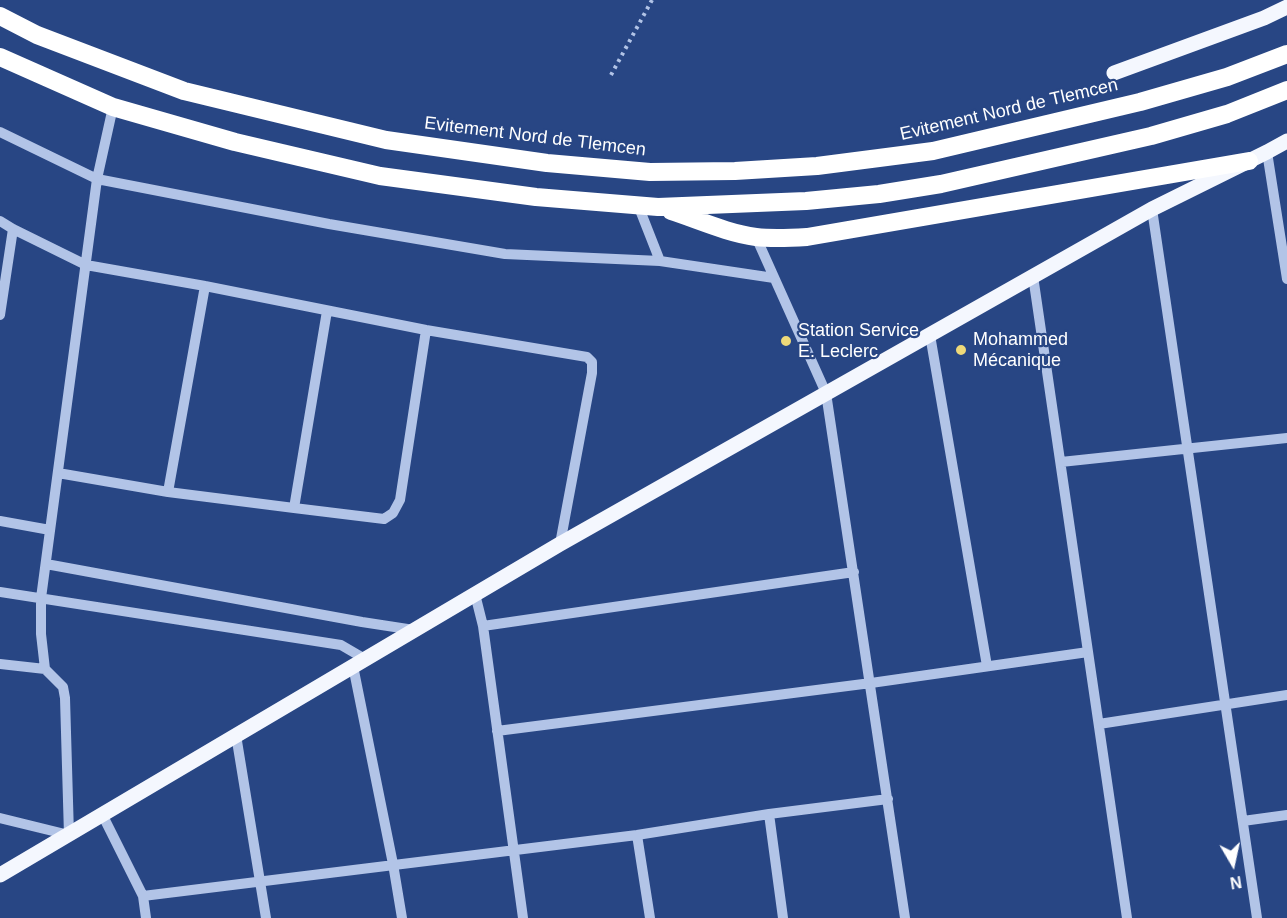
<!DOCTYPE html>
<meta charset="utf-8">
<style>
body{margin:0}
#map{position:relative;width:1287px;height:918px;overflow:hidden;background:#284684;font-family:Arial,sans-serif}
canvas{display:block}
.north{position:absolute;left:1203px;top:834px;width:60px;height:60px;-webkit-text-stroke:4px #284684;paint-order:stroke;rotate:171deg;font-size:16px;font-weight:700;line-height:24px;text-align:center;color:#fff}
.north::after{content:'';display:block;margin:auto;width:21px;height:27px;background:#fff;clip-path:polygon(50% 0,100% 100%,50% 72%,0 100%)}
</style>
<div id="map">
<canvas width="1287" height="918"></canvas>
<div class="north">N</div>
</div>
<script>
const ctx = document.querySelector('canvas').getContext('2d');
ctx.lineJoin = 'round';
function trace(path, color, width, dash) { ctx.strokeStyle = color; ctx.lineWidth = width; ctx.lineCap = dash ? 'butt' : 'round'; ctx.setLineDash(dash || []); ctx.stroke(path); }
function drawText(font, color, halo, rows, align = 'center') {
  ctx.font = font + ' Arial,sans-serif'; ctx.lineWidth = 4.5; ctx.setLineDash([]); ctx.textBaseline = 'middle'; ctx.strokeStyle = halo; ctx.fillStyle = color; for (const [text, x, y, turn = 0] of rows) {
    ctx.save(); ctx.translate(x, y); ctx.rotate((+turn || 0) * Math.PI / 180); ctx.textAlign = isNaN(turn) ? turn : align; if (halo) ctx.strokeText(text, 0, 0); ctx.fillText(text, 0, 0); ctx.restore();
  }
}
const path = new Path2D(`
 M 611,75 L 652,0`);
const minor = new Path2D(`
 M 0,132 L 97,179 L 329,224 L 505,254 L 660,261 L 774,278
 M 1267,152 L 1287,279
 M 638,205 L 660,261
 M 1152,209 L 1257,918
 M 0,221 L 13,229 L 86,265 L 205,286 L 426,330 L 587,357 L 592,362 L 592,373 L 560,544
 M 756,237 L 826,393 L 905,918
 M 1033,276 L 1127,918
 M 327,311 L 294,508 L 384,519 L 393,513 L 400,500 L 426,330
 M 0,315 L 13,229
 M 930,335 L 987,666
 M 1061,462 L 1287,438
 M 58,473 L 168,492 L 294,508
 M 168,492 L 205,286
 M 0,521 L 50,530
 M 46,564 L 362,622 L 414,630
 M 0,592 L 341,645 L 365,659
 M 475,594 L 483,626 L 523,918
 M 483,626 L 854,572
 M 0,664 L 45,669
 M 353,666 L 393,864 L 402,918
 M 1099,724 L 1287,695
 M 497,731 L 871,683 L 1088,652
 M 236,735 L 266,918
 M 102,814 L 143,896 L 146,918
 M 769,814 L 783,918
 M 0,818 L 69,835 L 65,698 L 63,687 L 45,669 L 41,634 L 41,598 L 97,179 L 113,107
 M 1243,821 L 1287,815
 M 637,835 L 650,918
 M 143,896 L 637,835 L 769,814 L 888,799`);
const major = new Path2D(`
 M 1114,73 L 1264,18 L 1287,7
 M 0,875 L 560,544 L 1152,209 L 1267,152 L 1287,141`);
const highway = new Path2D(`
 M 0,16 L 37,35 L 184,91 L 386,140 L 547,163 L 650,172 L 735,171 L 817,166 L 933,151 L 1140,102 L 1227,77 L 1287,54
 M 0,57 L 113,107 L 235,142 L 380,176 L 536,197 L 658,207 L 806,201 L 879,194 L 941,184 L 1151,136 L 1227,114 L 1287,90
 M 671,211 C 699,220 727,233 756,237 C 773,239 790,238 807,237 L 1249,161`);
const markers = [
 [786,341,6,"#eed979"],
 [961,350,6,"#eed979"]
];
const streetNames = [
 ["Evitement Nord de Tlemcen",1009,110,-13],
 ["Evitement Nord de Tlemcen",535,137,7]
];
const poiNames = [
 ["Station Service",798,331],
 ["E. Leclerc",798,352],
 ["Mohammed",973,340],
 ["Mécanique",973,361]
];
trace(path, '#b2c4e7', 4, [3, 4.5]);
trace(minor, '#b2c4e7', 10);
trace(major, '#f4f7fe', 15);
trace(highway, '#fff', 18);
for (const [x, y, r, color] of markers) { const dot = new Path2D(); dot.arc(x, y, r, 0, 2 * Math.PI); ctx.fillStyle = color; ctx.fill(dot); trace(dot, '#284684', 2); }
drawText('18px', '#fff', '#284684', streetNames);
drawText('18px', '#fff', '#284684', poiNames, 'left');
</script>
